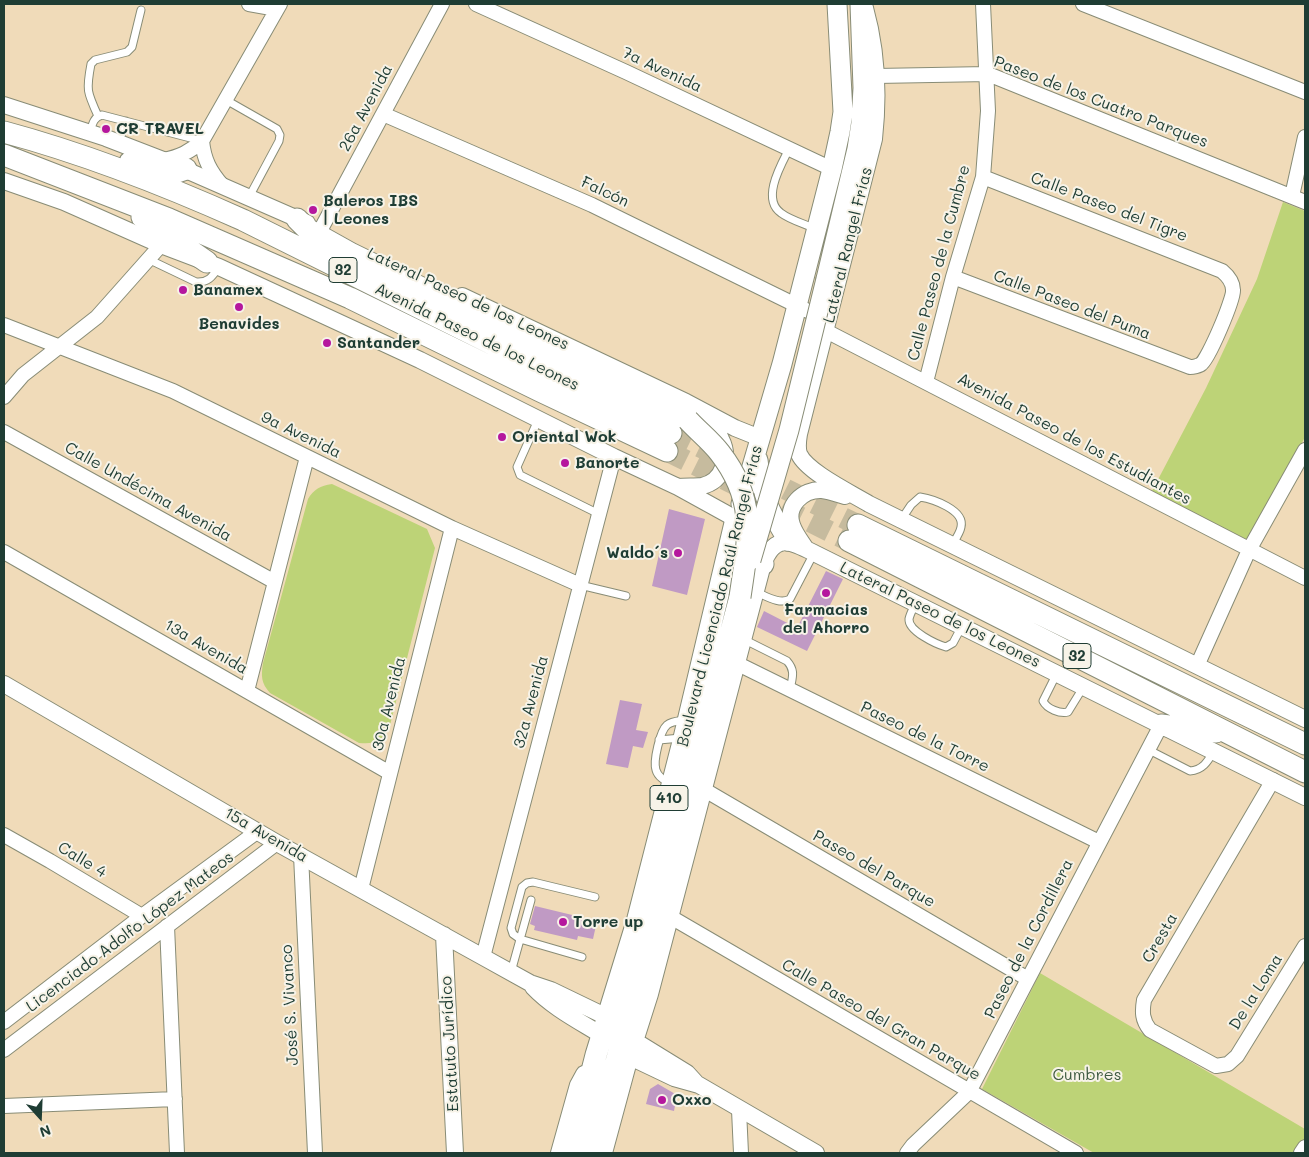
<!DOCTYPE html>
<meta charset="utf-8">
<style>
body{margin:0}
#map{position:relative;width:1309px;height:1157px;overflow:hidden;background:#f0dbb9;font-family:Mali,sans-serif}
canvas{display:block}
.frame{position:absolute;inset:0;border:5px solid #1f3d34;pointer-events:none}
.north{position:absolute;left:15px;top:1092px;width:50px;height:50px;-webkit-text-stroke:4px #f7f3e8;paint-order:stroke;rotate:160deg;font-size:14px;font-weight:700;line-height:20px;text-align:center;color:#1f3d34}
.north::after{content:'';display:block;margin:auto;width:18px;height:22px;background:#1f3d34;clip-path:polygon(50% 0,100% 100%,50% 72%,0 100%)}
</style>
<div id="map">
<canvas width="1309" height="1157"></canvas>
<div class="frame"></div>
<div class="north">N</div>
</div>
<script>
const ctx = document.querySelector('canvas').getContext('2d');
ctx.lineJoin = 'round';
function fill(path, color) { ctx.fillStyle = color; ctx.fill(path, 'evenodd'); }
function trace(path, color, width, dash) { ctx.strokeStyle = color; ctx.lineWidth = width; ctx.lineCap = dash ? 'butt' : 'round'; ctx.setLineDash(dash || []); ctx.stroke(path); }
function drawText(font, color, halo, rows, align = 'center') {
  ctx.font = font + ' Mali,sans-serif'; ctx.lineWidth = 4; ctx.setLineDash([]); ctx.textBaseline = 'middle'; ctx.strokeStyle = halo; ctx.fillStyle = color; for (const [text, x, y, turn = 0] of rows) {
    ctx.save(); ctx.translate(x, y); ctx.rotate((+turn || 0) * Math.PI / 180); ctx.textAlign = isNaN(turn) ? turn : align; if (halo) ctx.strokeText(text, 0, 0); ctx.fillText(text, 0, 0); ctx.restore();
  }
}
const green = new Path2D(`
 M 1283,202 L 1305,211 L 1305,437 L 1253,536 L 1243,540 L 1152,491 L 1206,388 L 1257,279 Z
 M 332,484 L 427,529 L 435,548 L 389,729 C 380,742 376,744 359,743 L 270,693 C 261,683 261,676 263,663 L 308,499 C 314,489 320,486 332,484 Z
 M 1040,973 L 1305,1129 L 1305,1153 L 1094,1153 L 982,1089 Z`);
const building = new Path2D(`
 M 669,509 L 705,519 L 687,595 L 652,586 Z
 M 826,571 L 843,579 L 807,651 L 757,627 L 764,611 L 797,628 Z
 M 620,700 L 642,704 L 636,730 L 648,732 L 643,748 L 633,746 L 628,768 L 606,764 Z
 M 535,906 L 597,921 L 593,939 L 578,936 L 577,940 L 534,930 L 535,926 L 530,924 Z
 M 658,1084 L 677,1095 L 674,1111 L 646,1104 L 650,1089 Z`);
const primaryTunnel = new Path2D(`
 M 671,433 L 725,459
 M 667,451 L 849,541
 M 757,475 L 858,525`);
const service = new Path2D(`
 M 226,100 L 277,129 L 280,135 L 279,141 L 249,197
 M 98,116 C 87,92 86,90 91,64 L 95,60 L 127,52 L 132,47 L 141,10
 M 90,133 C 92,126 93,117 102,115 L 202,141
 M 119,142 L 126,121
 M 789,149 C 781,165 761,199 781,213 C 790,220 805,224 816,229
 M 148,259 L 196,282 C 208,283 212,277 219,267
 M 538,420 L 517,467 L 520,475 L 599,514
 M 901,520 L 911,505 L 920,497 C 933,499 965,510 961,527 C 960,533 955,540 952,545
 M 580,585 L 626,596
 M 756,592 C 766,596 780,605 790,599 L 814,553
 M 915,604 C 913,609 910,614 909,619 C 908,631 936,644 946,647 L 953,643 L 962,626
 M 743,639 L 787,661 C 796,671 792,678 790,690
 M 1057,673 L 1043,701 C 1047,709 1060,714 1068,712 L 1084,686
 M 659,740 L 681,738
 M 1149,750 L 1190,771 C 1203,770 1208,761 1214,751
 M 670,783 C 664,780 658,777 656,770 C 653,761 660,731 667,725 C 672,721 679,721 685,720
 M 582,957 L 520,939 L 513,934 L 511,928 L 522,887 L 527,883 L 533,882 L 595,897
 M 511,972 L 531,900`);
const minor = new Path2D(`
 M 249,4 L 277,9
 M 476,4 L 626,72 L 832,169
 M 1083,4 L 1305,92
 M 876,76 L 988,74 L 1305,202
 M 383,114 L 592,205 L 808,311
 M 202,141 C 204,160 210,171 222,185
 M 163,160 C 179,157 190,152 202,141 L 280,4
 M 1292,196 L 1305,137
 M 321,229 L 442,4
 M 953,277 L 1190,367 C 1193,367 1199,366 1201,364 C 1208,360 1234,299 1233,290 C 1233,282 1228,276 1222,271 L 983,177
 M 4,325 L 173,391 L 452,528 L 580,585
 M 826,331 L 1305,578
 M 926,382 L 953,277 L 983,177 L 988,111 L 983,4
 M 4,397 L 23,375 L 97,317 L 161,245
 M 4,432 L 275,582
 M 4,552 L 390,773
 M 736,663 L 1099,842
 M 1197,666 L 1249,550 L 1305,450
 M 247,691 L 307,457
 M 1273,780 L 1144,1000 C 1142,1012 1142,1020 1150,1030 L 1216,1066 L 1228,1064 L 1237,1056 L 1305,946
 M 703,789 L 1028,979
 M 4,835 L 50,861 L 142,916
 M 301,855 L 315,1153
 M 361,889 L 452,528
 M 669,916 L 1076,1153
 M 167,926 L 177,1153
 M 483,957 L 614,457
 M 4,1022 L 142,916 L 258,831
 M 4,1050 L 277,843
 M 4,1106 L 175,1099
 M 739,1110 L 741,1153
 M 907,1153 L 913,1145 L 969,1092 L 1161,725
 M 1301,1153 L 1305,1147`);
const tertiary = new Path2D(`
 M 865,8 C 877,51 879,94 874,139 L 799,434 C 798,440 797,448 799,454 C 807,472 851,493 869,504 L 1305,719
 M 4,105 L 106,138 L 163,160 L 307,223
 M 4,181 L 64,202 L 161,245 L 219,267 L 420,360 L 614,457 L 678,487 L 736,519
 M 462,296 L 686,402 L 735,428 L 760,438
 M 678,487 C 686,486 694,487 702,486 C 724,481 730,457 721,439 C 717,429 709,422 701,415
 M 806,549 C 801,541 795,534 792,525 C 785,506 803,489 822,490 C 830,491 838,494 845,496
 M 4,684 L 277,843 L 483,957 L 530,983 L 551,990 L 609,1018
 M 444,935 L 455,1153
 M 533,987 C 553,1008 579,1021 603,1036
 M 635,1041 L 687,1073 L 697,1084
 M 630,1057 L 674,1078 L 699,1085 L 816,1153
 M 559,1153 L 578,1085 L 584,1074
 M 604,1153 L 630,1057 L 650,994 L 763,564 C 775,533 790,541 814,553 L 1305,797`);
const secondary = new Path2D(`
 M 826,279 L 857,149 L 861,123 L 863,88 L 860,4
 M 758,460 C 762,497 769,510 788,541
 M 741,504 L 782,364 L 832,169 L 840,132 L 843,112 L 837,4`);
const primary = new Path2D(`
 M 4,132 C 86,154 165,185 243,220 L 671,433
 M 4,155 L 169,219 L 350,298 L 540,391 L 667,451
 M 130,162 L 177,172 L 186,169
 M 142,217 L 207,262
 M 297,219 L 307,229 L 350,253 L 674,411 L 688,420
 M 858,525 L 1305,744
 M 849,541 L 1305,772
 M 742,542 L 750,542 L 755,548 L 763,564
 M 1161,725 L 1216,732
 M 571,1153 L 596,1055 L 637,922 L 684,738 L 736,519
 M 589,1153 L 626,1028 L 740,597`);
const secondaryBridge = new Path2D(`
 M 751,560 L 789,430 L 826,279`);
const primaryBridge = new Path2D(`
 M 688,420 C 698,431 711,441 720,453 C 758,502 748,541 740,597`);
const markers = [
 [106,129,5,"#b5179e"],
 [313,210,5,"#b5179e"],
 [183,290,5,"#b5179e"],
 [239,307,5,"#b5179e"],
 [327,343,5,"#b5179e"],
 [502,437,5,"#b5179e"],
 [565,463,5,"#b5179e"],
 [678,553,5,"#b5179e"],
 [826,593,5,"#b5179e"],
 [563,922,5,"#b5179e"],
 [662,1100,5,"#b5179e"]
];
const shields = [
 [343,270,28],
 [1077,656,28],
 [669,798,38]
];
const shieldNames = [
 ["32",343,270],
 ["32",1077,656],
 ["410",669,798]
];
const streetNames = [
 ["7a Avenida",662,70,25],
 ["Paseo de los Cuatro Parques",1101,102,21],
 ["26a Avenida",366,108,-62],
 ["Falcón",605,192,25],
 ["Calle Paseo del Tigre",1109,207,21],
 ["Lateral Rangel Frías",848,245,-76],
 ["Calle Paseo de la Cumbre",939,263,-75],
 ["Lateral Paseo de los Leones",468,299,25],
 ["Calle Paseo del Puma",1072,305,21],
 ["Avenida Paseo de los Leones",477,337,26],
 ["9a Avenida",301,435,26],
 ["Avenida Paseo de los Estudiantes",1074,439,28],
 ["Calle Undécima Avenida",148,492,29],
 ["Boulevard Licenciado Raúl Rangel Frías",720,596,-76],
 ["Lateral Paseo de los Leones",940,615,26],
 ["13a Avenida",206,647,30],
 ["32a Avenida",531,702,-75],
 ["30a Avenida",389,704,-76],
 ["Paseo de la Torre",925,737,26],
 ["15a Avenida",266,835,30],
 ["Calle 4",82,860,31],
 ["Paseo del Parque",874,869,30],
 ["Licenciado Adolfo López Mateos",130,932,-37],
 ["Cresta",1160,938,-60],
 ["Paseo de la Cordillera",1029,939,-63],
 ["De la Loma",1256,992,-58],
 ["José S. Vivanco",290,1005,-93],
 ["Calle Paseo del Gran Parque",881,1020,30],
 ["Estatuto Jurídico",450,1044,-93]
];
const poiNames = [
 ["CR TRAVEL",116,129],
 ["Baleros IBS",323,201],
 ["| Leones",323,219],
 ["Banamex",193,290],
 ["Benavides",239,324,"center"],
 ["Santander",337,343],
 ["Oriental Wok",512,437],
 ["Banorte",575,463],
 ["Waldo´s",668,553,"right"],
 ["Farmacias",826,610,"center"],
 ["del Ahorro",826,628,"center"],
 ["Torre up",573,922],
 ["Oxxo",672,1100]
];
const parkNames = [
 ["Cumbres",1087,1075]
];
fill(green, '#bdd377');
fill(building, '#c09ac4');
trace(primaryTunnel, '#c6bb9e', 21, [21, 11]);
trace(service, '#888c76', 9);
trace(minor, '#888c76', 16);
trace(tertiary, '#888c76', 18);
trace(secondary, '#888c76', 21);
trace(primary, '#888c76', 23);
trace(service, '#fff', 7);
trace(minor, '#fff', 14);
trace(tertiary, '#fff', 16);
trace(secondary, '#fff', 19);
trace(primary, '#fff', 21);
trace(secondaryBridge, '#888c76', 21, []);
trace(primaryBridge, '#888c76', 23, []);
trace(secondaryBridge, '#fff', 19);
trace(primaryBridge, '#fff', 21);
for (const [x, y, r, color] of markers) { const dot = new Path2D(); dot.arc(x, y, r, 0, 2 * Math.PI); ctx.fillStyle = color; ctx.fill(dot); trace(dot, '#f7f3e8', 2); }
for (const [x, y, w] of shields) { const box = new Path2D(); box.roundRect(x - w / 2, y - 12.5, w, 25, 4); ctx.fillStyle = '#f7f3e8'; ctx.fill(box); trace(box, '#1f3d34', 1); }
drawText('bold 15px', '#1f3d34', null, shieldNames);
drawText('16px', '#1f3d34', '#f7f3e8', streetNames);
drawText('bold 16px', '#1f3d34', '#f7f3e8', poiNames, 'left');
drawText('16px', '#3f5b41', '#f7f3e8', parkNames);
</script>
